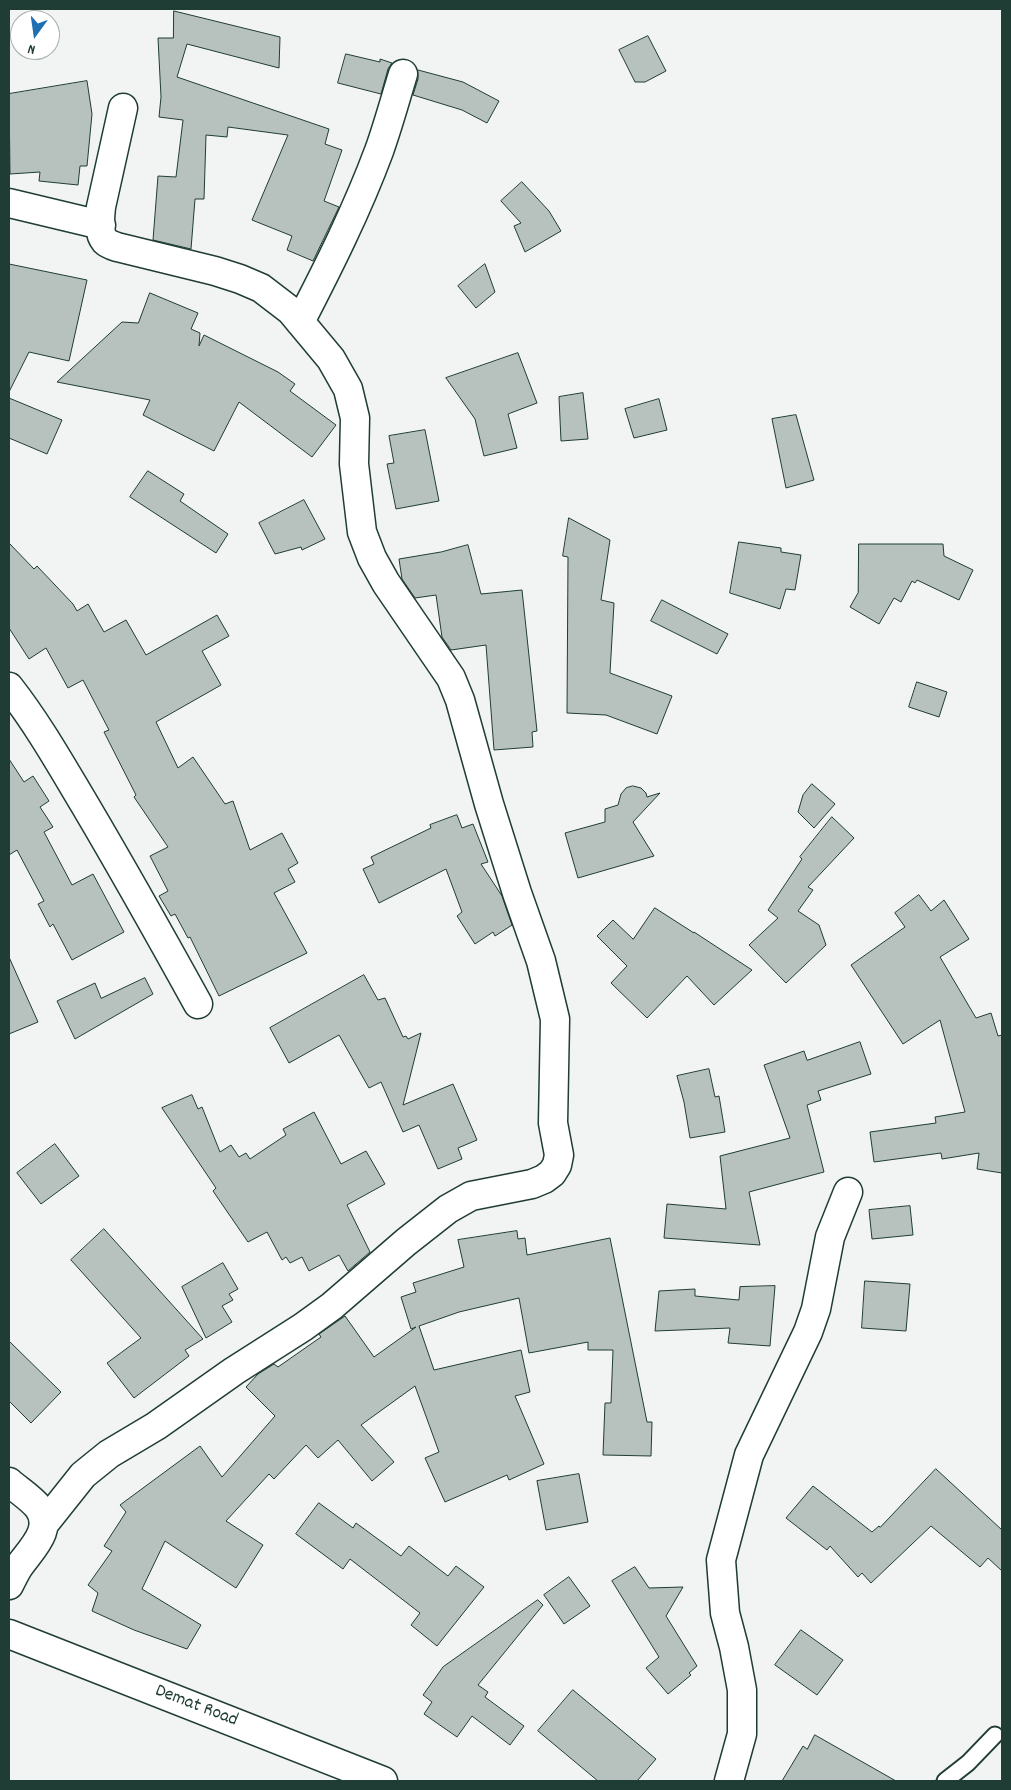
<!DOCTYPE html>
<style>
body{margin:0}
#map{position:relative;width:1011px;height:1790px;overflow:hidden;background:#f2f3f3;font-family:Dekko,sans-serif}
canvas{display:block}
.frame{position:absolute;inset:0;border:10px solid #1f3d34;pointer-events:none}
.north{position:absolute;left:10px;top:10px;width:50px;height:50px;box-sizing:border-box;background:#fff;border:1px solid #a5b1ae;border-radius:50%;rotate:194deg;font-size:14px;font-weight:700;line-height:20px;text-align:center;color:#1f3d34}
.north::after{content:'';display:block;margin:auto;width:18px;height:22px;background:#1f6fb2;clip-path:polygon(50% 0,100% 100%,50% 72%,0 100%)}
</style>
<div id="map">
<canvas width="1011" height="1790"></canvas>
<div class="frame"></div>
<div class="north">N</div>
</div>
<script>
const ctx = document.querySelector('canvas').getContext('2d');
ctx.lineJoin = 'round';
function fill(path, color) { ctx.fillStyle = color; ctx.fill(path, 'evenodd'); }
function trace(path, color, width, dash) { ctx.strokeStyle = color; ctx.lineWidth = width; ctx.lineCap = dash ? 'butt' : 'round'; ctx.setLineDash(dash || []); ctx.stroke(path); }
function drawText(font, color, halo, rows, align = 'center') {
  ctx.font = font + ' Dekko,sans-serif'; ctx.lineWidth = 4; ctx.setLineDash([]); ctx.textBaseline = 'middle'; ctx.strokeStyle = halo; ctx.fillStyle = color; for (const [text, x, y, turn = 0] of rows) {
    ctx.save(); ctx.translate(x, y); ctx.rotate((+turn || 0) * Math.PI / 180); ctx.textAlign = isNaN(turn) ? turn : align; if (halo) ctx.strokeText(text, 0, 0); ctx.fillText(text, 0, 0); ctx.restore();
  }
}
const building = new Path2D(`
 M 174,11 L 280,37 L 279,68 L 187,44 L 177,77 L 329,129 L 325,144 L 342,150 L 324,201 L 339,207 L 313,261 L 287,250 L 292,236 L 252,220 L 288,135 L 228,127 L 227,137 L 206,135 L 204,199 L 195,199 L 191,249 L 153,240 L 158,176 L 176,177 L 183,120 L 159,117 L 161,97 L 158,38 L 173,38 Z
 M 648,36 L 666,71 L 645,82 L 635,82 L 619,50 Z
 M 346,54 L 380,62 L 380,59 L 392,63 L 388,69 L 381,94 L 338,83 Z
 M 418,70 L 463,82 L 499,101 L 487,123 L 462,110 L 413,95 L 418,79 Z
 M 87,81 L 92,114 L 87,166 L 80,166 L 78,185 L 39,181 L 40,172 L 10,174 L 9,94 Z
 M 522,182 L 549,211 L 561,231 L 525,252 L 514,226 L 521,223 L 501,201 Z
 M 9,264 L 87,280 L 69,361 L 29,352 L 9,392 Z
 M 485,264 L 495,292 L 476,308 L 458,286 Z
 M 150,293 L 198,313 L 191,329 L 200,333 L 199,346 L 204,335 L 278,372 L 295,384 L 290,391 L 336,425 L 312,457 L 239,402 L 214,451 L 143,415 L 150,400 L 57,382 L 122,322 L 138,323 Z
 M 518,353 L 537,403 L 508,414 L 517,448 L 484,456 L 475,419 L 446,378 Z
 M 583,393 L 588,439 L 561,441 L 559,397 Z
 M 9,398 L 62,420 L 47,454 L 9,438 Z
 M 659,399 L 667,430 L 634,438 L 625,409 Z
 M 796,415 L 814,480 L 786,488 L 772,419 Z
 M 425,430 L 439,501 L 396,509 L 387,464 L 394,463 L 389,436 Z
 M 148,471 L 184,494 L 180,501 L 228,534 L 216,553 L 130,497 Z
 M 304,500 L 325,539 L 302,550 L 301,547 L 275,554 L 259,523 Z
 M 569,518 L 610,540 L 601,600 L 614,603 L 610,673 L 672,696 L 657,734 L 606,715 L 567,713 L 568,557 L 563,556 Z
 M 739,542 L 781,548 L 781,552 L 801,555 L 795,590 L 786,589 L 780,609 L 730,593 Z
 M 9,543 L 34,569 L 37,566 L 73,604 L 77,611 L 88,604 L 104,632 L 126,620 L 146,655 L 217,615 L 229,636 L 202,651 L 221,685 L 156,722 L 178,768 L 193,757 L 225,804 L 233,801 L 250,850 L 282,833 L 298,863 L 288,869 L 295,882 L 274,893 L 307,953 L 219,996 L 190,937 L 188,938 L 175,914 L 171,916 L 159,896 L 168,891 L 150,856 L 168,847 L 134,797 L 136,795 L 104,732 L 109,730 L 83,680 L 68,688 L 46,648 L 29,659 L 9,628 Z
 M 859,544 L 943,544 L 944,556 L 973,570 L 959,600 L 917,580 L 915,583 L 912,581 L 901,602 L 894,598 L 879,624 L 850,607 L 858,593 Z
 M 468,545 L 481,594 L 522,590 L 537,731 L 532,732 L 533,747 L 494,750 L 486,645 L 451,650 L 442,637 L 436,595 L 415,598 L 402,579 L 399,559 L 441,552 Z
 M 662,600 L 728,634 L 717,654 L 651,621 Z
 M 917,682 L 947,692 L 939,717 L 909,707 Z
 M 9,759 L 24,782 L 33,776 L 49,801 L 40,807 L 53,827 L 44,832 L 72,885 L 93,874 L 124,932 L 72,960 L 53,924 L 50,927 L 38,904 L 44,901 L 17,850 L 9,855 Z
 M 812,784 L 835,804 L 814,828 L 798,812 L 803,795 Z
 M 633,786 L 641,788 L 646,793 L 647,797 L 660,793 L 633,822 L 654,856 L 578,878 L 565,833 L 605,822 L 605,809 L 618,805 L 621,794 L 626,788 Z
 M 457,815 L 462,828 L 473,824 L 488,862 L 481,864 L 502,896 L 512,925 L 495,936 L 493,932 L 475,944 L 457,916 L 462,912 L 446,869 L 379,903 L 363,869 L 374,864 L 371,857 L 431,828 L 430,825 Z
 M 832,817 L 854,838 L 808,887 L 813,890 L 798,911 L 819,925 L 826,945 L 786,983 L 749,945 L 778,918 L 768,910 L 802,859 L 800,857 Z
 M 919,895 L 931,911 L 944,900 L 969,939 L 940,957 L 976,1018 L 991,1013 L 998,1036 L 1002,1035 L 1002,1173 L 977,1169 L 979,1153 L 942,1159 L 941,1153 L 874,1162 L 870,1132 L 936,1123 L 935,1117 L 965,1112 L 940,1020 L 903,1044 L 851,965 L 905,927 L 895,913 Z
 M 655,908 L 694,933 L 694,932 L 752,970 L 714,1005 L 687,976 L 647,1018 L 611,983 L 627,966 L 597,936 L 613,920 L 633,939 Z
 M 9,957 L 38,1022 L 9,1034 Z
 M 364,975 L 378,1000 L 385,998 L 403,1037 L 406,1036 L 408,1039 L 421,1033 L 403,1105 L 453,1084 L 477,1140 L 458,1148 L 462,1159 L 438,1169 L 419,1125 L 403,1132 L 381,1082 L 369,1088 L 339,1035 L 289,1063 L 270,1028 Z
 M 145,978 L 153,994 L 75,1039 L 57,1001 L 95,983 L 101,998 Z
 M 860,1042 L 871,1074 L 818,1091 L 821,1100 L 807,1105 L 824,1172 L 749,1192 L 760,1245 L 664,1238 L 667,1204 L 726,1209 L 720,1156 L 790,1138 L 764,1065 L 804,1051 L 807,1060 Z
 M 709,1069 L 715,1097 L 719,1096 L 725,1132 L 690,1138 L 684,1102 L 677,1076 Z
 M 192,1095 L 198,1109 L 202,1107 L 220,1152 L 231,1145 L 239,1157 L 246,1153 L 250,1159 L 286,1135 L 283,1129 L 314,1112 L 341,1164 L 366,1151 L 385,1184 L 347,1205 L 370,1252 L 348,1271 L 339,1255 L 309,1271 L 302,1257 L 290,1263 L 286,1257 L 282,1260 L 267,1232 L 248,1242 L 213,1191 L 216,1188 L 162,1108 Z
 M 55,1144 L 79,1176 L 41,1204 L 17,1173 Z
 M 910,1206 L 913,1235 L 872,1239 L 869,1210 Z
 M 104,1229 L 203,1339 L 185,1350 L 189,1356 L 134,1398 L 107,1363 L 141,1338 L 71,1260 Z
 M 517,1231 L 518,1239 L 525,1238 L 527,1255 L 610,1238 L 647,1422 L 652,1422 L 651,1456 L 603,1455 L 605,1403 L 611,1403 L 613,1350 L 588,1350 L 588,1342 L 529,1353 L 519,1298 L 459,1312 L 419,1326 L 434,1370 L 521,1350 L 530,1392 L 515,1396 L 544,1464 L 509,1480 L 507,1475 L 445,1502 L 425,1458 L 439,1452 L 415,1386 L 361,1425 L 394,1462 L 372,1481 L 338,1440 L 318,1458 L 306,1445 L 274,1479 L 269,1474 L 226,1521 L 263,1545 L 236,1588 L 165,1541 L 142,1589 L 201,1625 L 187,1649 L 134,1630 L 92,1611 L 98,1593 L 88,1585 L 112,1551 L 104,1546 L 126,1512 L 120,1505 L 200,1446 L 222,1477 L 275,1416 L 246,1387 L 258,1374 L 274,1364 L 278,1367 L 321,1337 L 319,1334 L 345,1316 L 374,1357 L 416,1327 L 411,1329 L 401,1297 L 416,1292 L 413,1283 L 464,1267 L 458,1240 Z
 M 223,1263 L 238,1289 L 229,1294 L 233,1300 L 222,1306 L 232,1322 L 206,1338 L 182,1287 Z
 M 865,1281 L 910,1284 L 906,1331 L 862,1328 Z
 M 775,1286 L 770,1346 L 728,1343 L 730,1328 L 655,1331 L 659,1291 L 695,1289 L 695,1296 L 739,1300 L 740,1287 Z
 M 9,1341 L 61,1392 L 31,1423 L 9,1401 Z
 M 936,1469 L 1002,1530 L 1002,1571 L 988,1558 L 980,1567 L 931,1526 L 871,1583 L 862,1573 L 858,1577 L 830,1546 L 827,1550 L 786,1518 L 813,1486 L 872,1532 L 879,1526 L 880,1527 Z
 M 579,1474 L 588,1522 L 546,1530 L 537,1481 Z
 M 319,1503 L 353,1528 L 356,1523 L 401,1556 L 409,1546 L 448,1576 L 456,1566 L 484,1587 L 437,1646 L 411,1625 L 420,1613 L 350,1559 L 343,1569 L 296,1534 Z
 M 635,1567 L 649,1588 L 683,1587 L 666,1616 L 697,1666 L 689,1673 L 691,1675 L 668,1694 L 646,1668 L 659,1657 L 612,1581 Z
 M 569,1577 L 590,1606 L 564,1624 L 544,1595 Z
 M 538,1600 L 543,1605 L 478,1685 L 488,1692 L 485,1697 L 524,1726 L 510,1745 L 472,1716 L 457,1737 L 424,1714 L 432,1702 L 423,1695 L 443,1667 Z
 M 801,1630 L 843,1660 L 817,1695 L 775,1665 Z
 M 573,1690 L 656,1759 L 637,1781 L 598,1781 L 538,1731 Z
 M 815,1735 L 896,1781 L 782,1781 L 803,1746 L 807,1749 Z`);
const service = new Path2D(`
 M 945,1781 L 968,1763 L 995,1735`);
const minor = new Path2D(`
 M 9,203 L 101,225
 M 300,322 C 329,266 357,210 379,151 C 388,126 395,100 403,74
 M 9,687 C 38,724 61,765 85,805 C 124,871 161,937 198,1004
 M 9,1482 C 18,1490 31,1498 38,1507 C 55,1529 30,1550 18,1568 C 15,1573 12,1579 9,1585
 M 44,1524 L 83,1475 L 109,1454 L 156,1426 L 234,1371 L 303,1327 L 332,1306 L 406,1242 L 448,1209 L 471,1196 L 532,1184 L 544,1179 L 552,1173 L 557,1165 L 559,1155 L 553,1123 L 555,1019 L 541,961 L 517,893 L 489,804 L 460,700 L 451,678 L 386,583 L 372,558 L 362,532 L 354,464 L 355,418 L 348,389 L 331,359 L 291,311 L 261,288 L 240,279 L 215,271 L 117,247 C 114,246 108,244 105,241 C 98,233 100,217 101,207 L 123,108
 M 729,1781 L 742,1734 L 742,1690 L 734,1647 L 725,1613 L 721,1560 L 749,1455 L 808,1332 L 816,1309 L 830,1237 L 848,1192`);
const tertiary = new Path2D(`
 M 9,1634 L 383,1781`);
const streetNames = [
 ["Demat Road",196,1707,21]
];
fill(building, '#b7c1bd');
trace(building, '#1f3d34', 1);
trace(service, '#1f3d34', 19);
trace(minor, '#1f3d34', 31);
trace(tertiary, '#1f3d34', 31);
trace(service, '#fff', 15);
trace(minor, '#fff', 28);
trace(tertiary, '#fff', 28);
drawText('19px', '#1f3d34', '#fff', streetNames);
</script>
